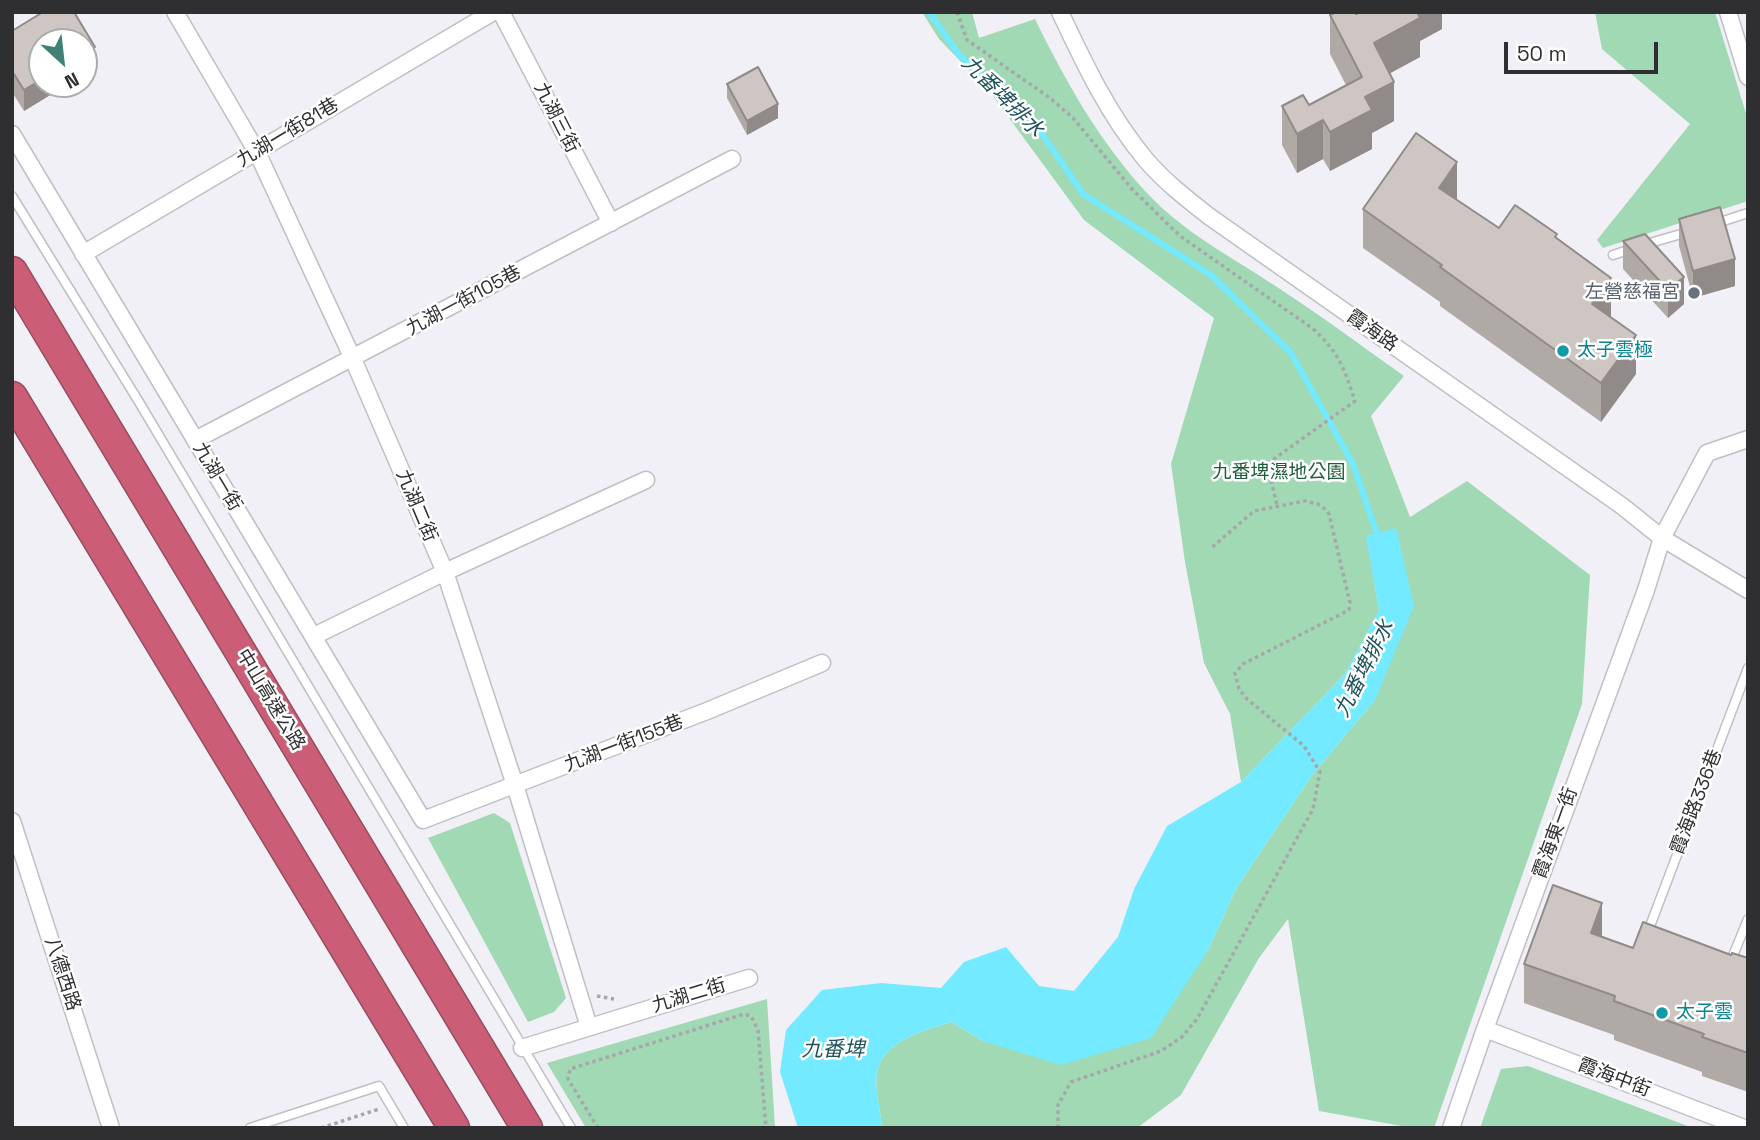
<!DOCTYPE html>
<meta charset="utf-8">
<style>
body{margin:0}
#map{position:relative;width:1760px;height:1140px;overflow:hidden;background:#f2f0f7;font-family:"Space Grotesk",sans-serif}
canvas{display:block}
.frame{position:absolute;inset:0;border:14px solid #2f2e31;pointer-events:none}
.north{position:absolute;left:28px;top:28px;width:70px;height:70px;box-sizing:border-box;background:#fff;border:2px solid #acabad;border-radius:50%;rotate:153deg;font-size:19px;font-weight:700;line-height:28px;text-align:center;color:#2f2e31}
.north::after{content:'';display:block;margin:auto;width:24px;height:32px;background:#3f8275;clip-path:polygon(50% 0,100% 100%,50% 72%,0 100%)}
.scale{position:absolute;left:1504px;top:42px;width:154px;height:32px;box-sizing:border-box;border:4px solid #2f2e31;border-top:0;padding-left:9px;font-size:21px;line-height:24px;white-space:nowrap;color:#2f2e31;-webkit-text-stroke:5px #fff;paint-order:stroke}
</style>
<div id="map">
<canvas width="1760" height="1140"></canvas>
<div class="frame"></div>
<div class="north">N</div>
<div class="scale">50 m</div>
</div>
<script>
const ctx = document.querySelector('canvas').getContext('2d');
ctx.lineJoin = 'round';
function fill(path, color) { ctx.fillStyle = color; ctx.fill(path, 'evenodd'); }
function trace(path, color, width, dash) { ctx.strokeStyle = color; ctx.lineWidth = width; ctx.lineCap = dash ? 'butt' : 'round'; ctx.setLineDash(dash || []); ctx.stroke(path); }
function drawText(font, color, halo, rows, align = 'center') {
  ctx.font = font + ' "Space Grotesk","Noto Sans TC",sans-serif'; ctx.lineWidth = 5; ctx.setLineDash([]); ctx.textBaseline = 'middle'; ctx.strokeStyle = halo; ctx.fillStyle = color; for (const [text, x, y, turn = 0] of rows) {
    ctx.save(); ctx.translate(x, y); ctx.rotate((+turn || 0) * Math.PI / 180); ctx.textAlign = isNaN(turn) ? turn : align; if (halo) ctx.strokeText(text, 0, 0); ctx.fillText(text, 0, 0); ctx.restore();
  }
}
const green = new Path2D(`
 M 922,12 L 972,12 L 979,38 L 1035,19 C 1066,82 1099,141 1147,193 C 1184,233 1232,257 1277,287 C 1320,315 1362,346 1404,376 L 1371,416 L 1410,517 L 1467,481 L 1590,575 L 1582,704 L 1434,1128 L 1413,1128 L 1319,1111 L 1288,919 L 1259,958 L 1181,1095 L 1137,1128 L 882,1128 C 881,1111 874,1089 877,1073 C 882,1041 925,1030 951,1022 L 983,1041 L 1207,952 L 1237,887 L 1313,774 L 1375,700 L 1396,529 L 1367,536 L 1379,611 L 1345,674 L 1241,782 L 1230,714 L 1204,663 L 1185,562 L 1171,464 L 1214,318 L 1084,220 L 990,92 L 939,39 Z
 M 1595,12 L 1715,12 L 1748,120 L 1748,201 L 1603,248 L 1597,240 L 1690,124 L 1602,49 Z
 M 494,813 L 510,823 L 566,998 L 554,1012 L 528,1022 L 428,838 Z
 M 767,999 L 775,1128 L 586,1128 L 547,1063 Z
 M 1528,1066 L 1693,1128 L 1480,1128 L 1501,1069 Z`);
const water = new Path2D(`
 M 1396,528 L 1414,606 L 1375,700 L 1313,774 L 1237,887 L 1207,952 L 1151,1038 L 1061,1065 L 983,1041 L 951,1022 C 925,1030 882,1041 877,1073 C 874,1089 881,1111 882,1128 L 798,1128 L 780,1072 L 786,1030 L 822,990 L 881,983 L 941,988 L 964,962 L 1006,947 L 1039,986 L 1074,991 L 1118,937 L 1134,889 L 1167,826 L 1241,782 L 1345,674 L 1379,611 L 1366,536 Z`);
const stream = new Path2D(`
 M 929,12 L 959,55 L 1036,125 L 1083,194 L 1211,275 L 1291,353 L 1353,464 L 1379,540`);
const path = new Path2D(`
 M 957,12 L 967,40 L 1050,98 L 1073,118 L 1132,189 L 1180,236 L 1312,328 C 1339,352 1344,368 1355,401 L 1267,464 L 1277,505
 M 597,996 L 614,999
 M 321,1128 L 379,1109
 M 598,1128 L 568,1079 L 570,1069 L 744,1014 L 751,1016 L 758,1030 L 766,1128
 M 1058,1128 L 1058,1105 L 1071,1082 L 1161,1051 L 1182,1037 L 1197,1019 L 1313,809 L 1320,772 L 1304,746 L 1247,699 L 1239,689 L 1235,673 L 1243,664 L 1349,610 L 1350,603 L 1329,514 L 1321,505 L 1305,501 L 1254,511 L 1210,549`);
const lane = new Path2D(`
 M 12,196 L 139,402 L 571,1128
 M 1714,224 L 1748,213
 M 1643,245 L 1688,232
 M 1613,255 L 1631,249
 M 1647,934 L 1748,668
 M 1730,963 L 1748,919
 M 250,1128 L 379,1086 L 404,1128`);
const street = new Path2D(`
 M 175,12 L 257,152 L 353,359 L 445,572 L 515,785 L 589,1027
 M 501,12 L 611,223
 M 1060,12 C 1084,63 1109,116 1146,160 C 1165,182 1187,199 1210,217 L 1622,506 L 1662,538 L 1748,590
 M 1728,12 L 1748,77
 M 12,134 L 423,820 L 707,711 L 822,663
 M 83,254 L 493,12
 M 195,440 L 732,159
 M 314,636 L 445,572 L 646,480
 M 12,821 L 111,1128
 M 1485,1029 L 1744,1128
 M 522,1048 L 749,978
 M 1451,1128 L 1485,1029 L 1646,590 L 1662,538 L 1707,453 L 1748,439`);
const highway = new Path2D(`
 M 12,272 L 527,1128
 M 12,397 L 454,1128`);
const wall = new Path2D(`
 M 1442,12 L 1442,29 L 1420,41 L 1420,57 L 1390,73 L 1394,121 L 1372,133 L 1372,149 L 1330,171 L 1323,159 L 1297,173 L 1282,145 L 1282,106 L 1309,105 L 1346,85 L 1330,54 L 1330,15 Z
 M 12,31 L 95,68 L 24,111 L 12,92 Z
 M 727,84 L 778,118 L 747,135 L 727,98 Z
 M 1457,200 L 1499,228 L 1557,238 L 1611,317 L 1636,374 L 1601,422 L 1440,306 L 1440,302 L 1363,248 L 1363,209 Z
 M 1679,219 L 1735,286 L 1693,298 L 1679,246 Z
 M 1623,241 L 1684,304 L 1668,318 L 1623,269 Z
 M 1602,936 L 1633,948 L 1731,955 L 1748,958 L 1748,1092 L 1702,1076 L 1702,1072 L 1614,1040 L 1614,1035 L 1524,1003 L 1524,964 Z`);
const shadedWall = new Path2D(`
 M 1413,12 L 1442,12 L 1442,29 L 1420,41 L 1420,57 L 1374,82 L 1374,43 Z
 M 95,47 L 95,68 L 84,74 L 84,54 Z
 M 42,79 L 42,84 L 68,84 L 24,111 L 24,90 Z
 M 1394,82 L 1394,121 L 1372,133 L 1372,149 L 1330,171 L 1330,132 L 1365,97 Z
 M 778,104 L 778,118 L 747,135 L 747,121 Z
 M 1323,120 L 1323,159 L 1297,173 L 1297,134 Z
 M 1457,162 L 1457,201 L 1439,188 Z
 M 1735,259 L 1735,286 L 1693,298 L 1693,271 Z
 M 1684,277 L 1684,304 L 1668,318 L 1668,290 Z
 M 1611,278 L 1611,317 L 1592,304 Z
 M 1636,335 L 1636,374 L 1601,422 L 1601,383 Z
 M 1602,903 L 1602,942 L 1591,933 Z`);
const building = new Path2D(`
 M 43,12 L 74,12 L 95,47 L 84,54 L 84,42 L 42,42 L 42,79 L 24,90 L 12,71 L 12,31 Z
 M 1336,12 L 1355,12 L 1356,14 L 1360,12 L 1417,12 L 1420,18 L 1374,43 L 1394,82 L 1365,97 L 1372,110 L 1330,132 L 1323,120 L 1297,134 L 1282,106 L 1303,95 L 1309,105 L 1362,77 L 1330,15 Z
 M 758,67 L 778,104 L 747,121 L 727,84 Z
 M 1416,133 L 1457,162 L 1439,188 L 1499,228 L 1515,205 L 1557,234 L 1555,237 L 1611,278 L 1592,304 L 1636,335 L 1601,383 L 1440,267 L 1442,265 L 1363,209 Z
 M 1720,207 L 1735,259 L 1693,271 L 1679,219 Z
 M 1645,234 L 1684,277 L 1668,290 L 1623,241 Z
 M 1553,885 L 1602,903 L 1591,933 L 1633,948 L 1643,922 L 1731,955 L 1732,953 L 1748,958 L 1748,1053 L 1702,1037 L 1704,1034 L 1614,1001 L 1615,996 L 1524,964 Z`);
const markers = [
 [1694,293,7,"#6b7280"],
 [1563,351,7,"#0f9aa8"],
 [1662,1013,7,"#0f9aa8"]
];
const streetNames = [
 ["九湖三街",556,118,63],
 ["九湖一街81巷",288,133,-31],
 ["九湖一街105巷",464,301,-28],
 ["霞海路",1372,331,35],
 ["九湖一街",217,477,59],
 ["九湖二街",416,506,67],
 ["中山高速公路",270,700,59],
 ["九湖一街155巷",624,744,-21],
 ["霞海路336巷",1697,802,-69],
 ["霞海東一街",1556,833,-70],
 ["八德西路",62,974,72],
 ["九湖二街",689,996,-17],
 ["霞海中街",1614,1078,21]
];
const worshipNames = [
 ["左營慈福宮",1680,293]
];
const cultureNames = [
 ["太子雲極",1577,351],
 ["太子雲",1676,1013]
];
const parkNames = [
 ["九番埤濕地公園",1279,473]
];
const waterNames = [
 ["九番埤排水",1002,97,45],
 ["九番埤排水",1365,669,-63],
 ["九番埤",833,1050]
];
fill(green, '#a0d9b4');
fill(water, '#73eaff');
trace(stream, '#73eaff', 6);
trace(lane, '#c1bfc5', 11);
trace(street, '#c1bfc5', 19);
trace(highway, '#944d5e', 33);
trace(path, '#a7a6ab', 3.5, [3.5, 3.5]);
trace(lane, '#fff', 8);
trace(street, '#fff', 16);
trace(highway, '#cb5e76', 30);
fill(wall, '#b0aaa7');
fill(shadedWall, '#908b88');
fill(building, '#cdc6c2');
trace(building, '#908b88', 2);
for (const [x, y, r, color] of markers) { const dot = new Path2D(); dot.arc(x, y, r, 0, 2 * Math.PI); ctx.fillStyle = color; ctx.fill(dot); trace(dot, '#fff', 2.5); }
drawText('19px', '#2f2e31', '#fff', streetNames);
drawText('19px', '#5b616d', '#fff', worshipNames, 'right');
drawText('19px', '#0d838f', '#fff', cultureNames, 'left');
drawText('19px', '#205d3c', '#fff', parkNames);
drawText('italic 21px', '#1f535c', '#fff', waterNames);
</script>
